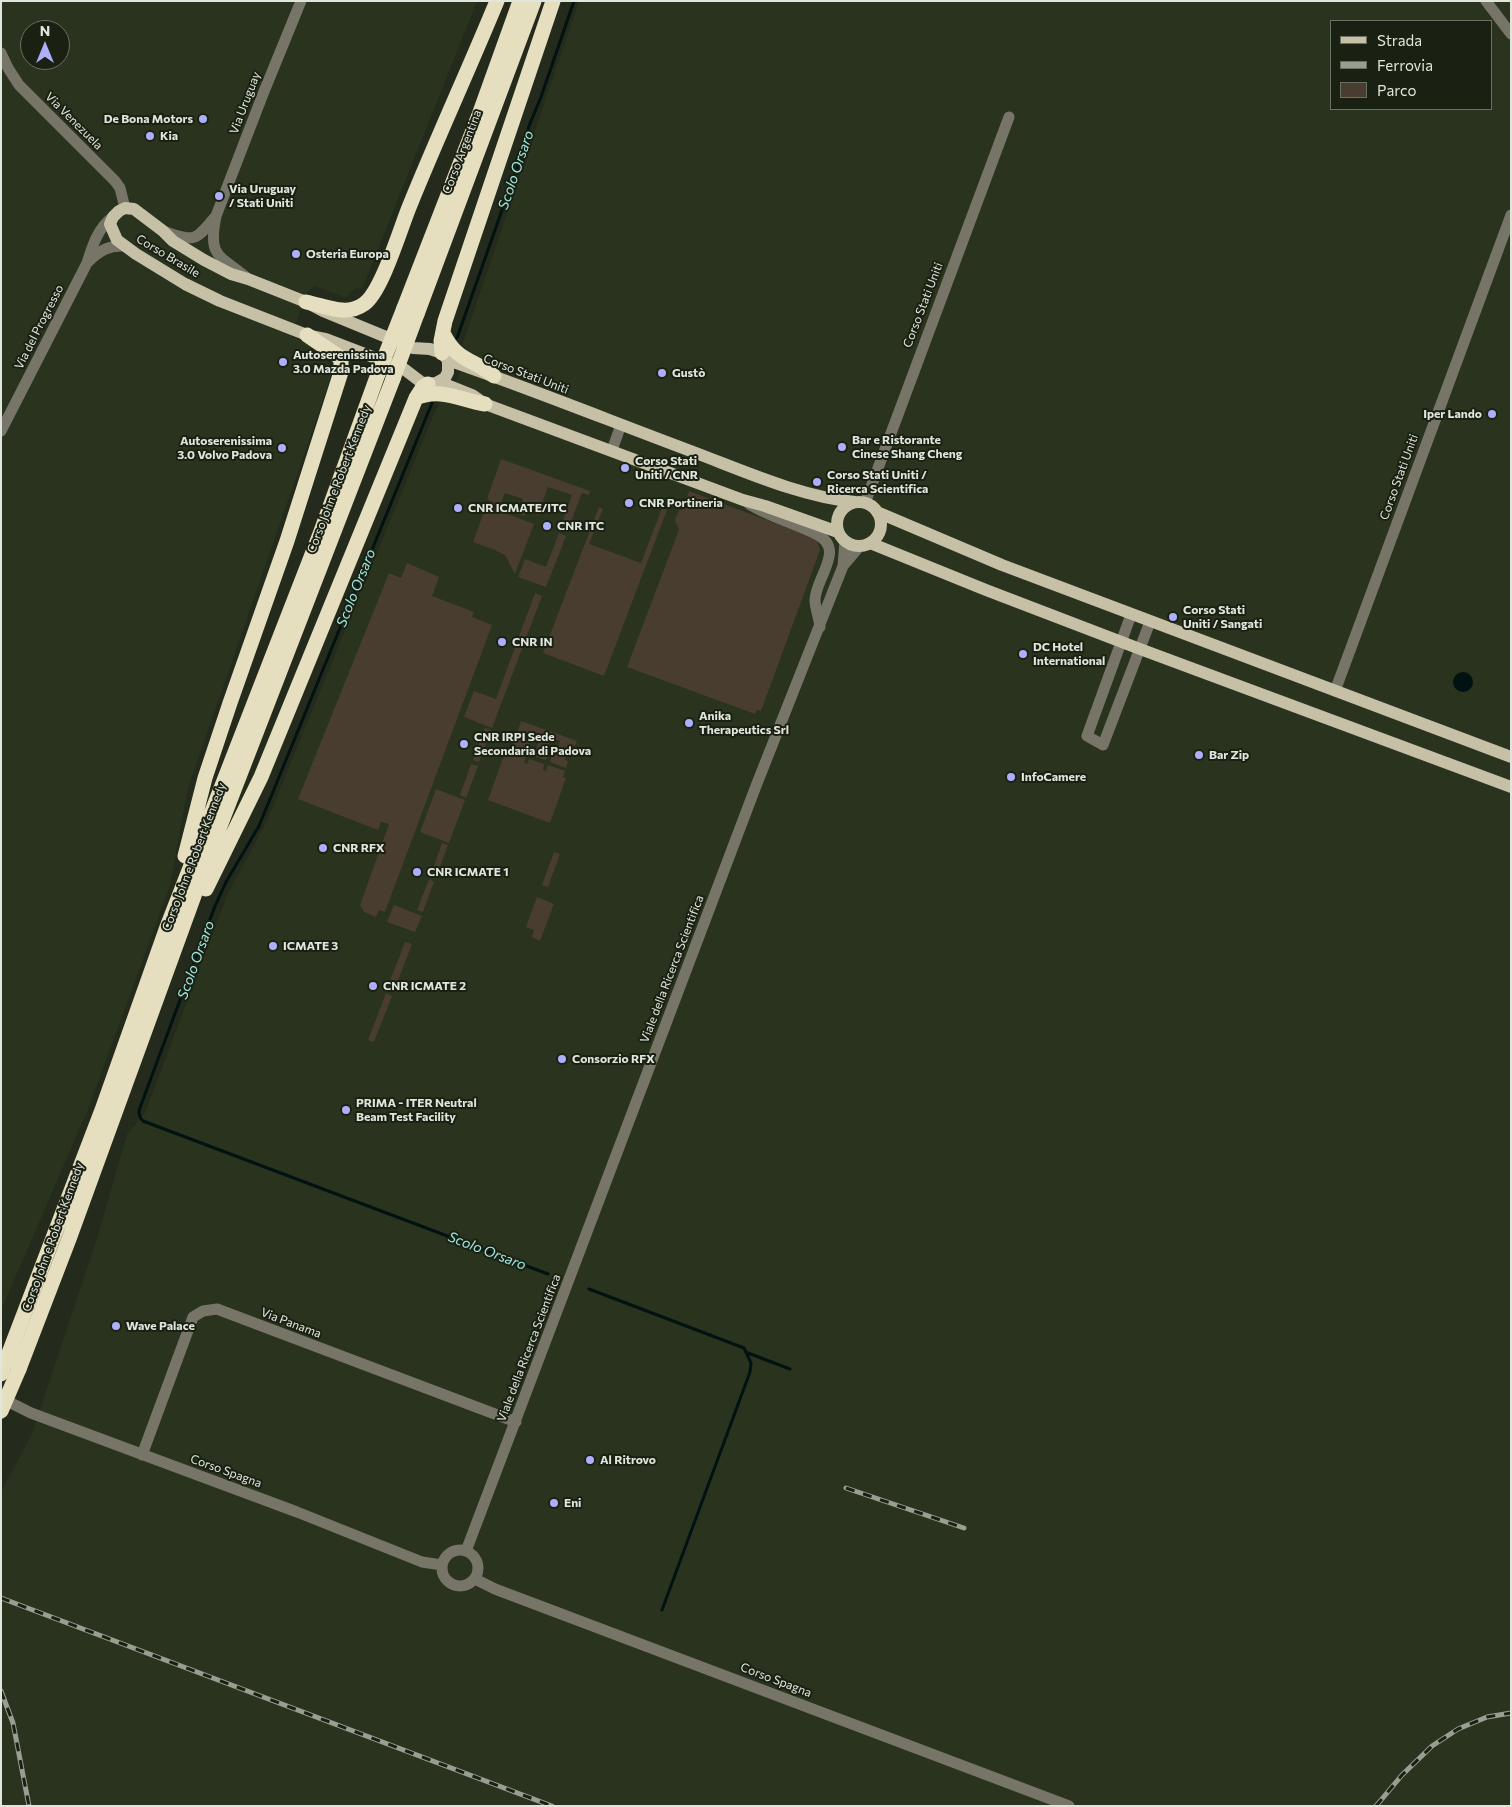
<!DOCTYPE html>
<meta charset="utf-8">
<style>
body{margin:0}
#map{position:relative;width:1512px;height:1807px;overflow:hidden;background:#242b1c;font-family:Commissioner,sans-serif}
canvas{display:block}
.frame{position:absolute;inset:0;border:2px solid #e1e6dd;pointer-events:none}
.legend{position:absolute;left:1330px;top:20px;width:162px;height:90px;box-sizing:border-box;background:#1a2113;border:1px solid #6a7064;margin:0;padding:6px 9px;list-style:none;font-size:15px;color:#e1e6dd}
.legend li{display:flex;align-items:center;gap:10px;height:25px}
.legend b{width:25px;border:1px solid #6a7064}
.north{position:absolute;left:20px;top:20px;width:50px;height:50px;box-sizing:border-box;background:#1a2113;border:1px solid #6a7064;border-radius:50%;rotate:0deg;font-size:14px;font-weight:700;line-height:20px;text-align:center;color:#e1e6dd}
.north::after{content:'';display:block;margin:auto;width:18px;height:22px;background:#adaffb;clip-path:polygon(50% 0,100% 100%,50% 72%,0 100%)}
</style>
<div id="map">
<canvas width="1512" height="1807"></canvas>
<div class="frame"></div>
<ul class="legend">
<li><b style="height:6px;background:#c6c1a6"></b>Strada</li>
<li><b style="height:6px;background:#999e93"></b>Ferrovia</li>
<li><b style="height:14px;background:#493d2f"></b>Parco</li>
</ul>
<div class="north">N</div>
</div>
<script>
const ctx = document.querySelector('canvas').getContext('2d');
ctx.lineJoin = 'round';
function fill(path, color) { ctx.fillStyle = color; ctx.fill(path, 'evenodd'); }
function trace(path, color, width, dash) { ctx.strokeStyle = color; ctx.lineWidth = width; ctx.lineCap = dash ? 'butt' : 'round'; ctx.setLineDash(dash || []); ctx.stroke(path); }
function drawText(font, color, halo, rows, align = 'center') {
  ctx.font = font + ' Commissioner,sans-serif'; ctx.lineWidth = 4; ctx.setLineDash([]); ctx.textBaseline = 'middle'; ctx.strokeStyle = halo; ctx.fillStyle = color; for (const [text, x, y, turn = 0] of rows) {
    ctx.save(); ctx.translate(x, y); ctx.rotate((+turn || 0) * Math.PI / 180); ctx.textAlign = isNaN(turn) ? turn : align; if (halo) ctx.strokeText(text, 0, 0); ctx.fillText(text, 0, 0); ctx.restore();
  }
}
const built = new Path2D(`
 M 1,1 L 477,1 L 362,289 L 356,287 L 346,298 L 314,286 L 307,293 L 291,336 L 322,350 L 333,371 L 188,788 L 170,886 L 87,1112 L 1,1310 ZM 30,30 L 60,30 L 60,60 L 30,60 Z
 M 579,1 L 1511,1 L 1511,1806 L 1,1806 L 1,1492 L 32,1434 L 95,1245 L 127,1134 L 145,1113 L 228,893 L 266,823 L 436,409 L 458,377 L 467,349 L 462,346 ZM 1331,21 L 1491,21 L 1491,109 L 1331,109 Z`);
const green = new Path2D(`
 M 501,459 L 590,491 L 589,495 L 582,493 L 567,532 L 560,529 L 572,495 L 548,487 L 538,515 L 527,511 L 525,516 L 518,514 L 523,499 L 505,493 L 499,507 L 492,505 L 493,502 L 487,499 Z
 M 689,491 L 817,539 L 820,550 L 761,711 L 757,710 L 755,714 L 627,667 L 679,530 L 675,520 L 679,510 L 682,510 Z
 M 486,506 L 534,524 L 515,574 L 505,555 L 495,550 L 473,542 Z
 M 599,507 L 603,509 L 589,544 L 641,563 L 662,508 L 667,510 L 604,676 L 543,653 Z
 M 559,533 L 566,536 L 546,587 L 518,577 L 525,559 L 546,567 Z
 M 407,563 L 439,577 L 432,596 L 474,612 L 472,617 L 492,625 L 385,912 L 379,910 L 376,917 L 364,912 L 360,905 L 389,824 L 381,822 L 378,830 L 298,799 L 389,573 L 401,578 Z
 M 535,593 L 542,596 L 492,728 L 464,717 L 474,691 L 496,699 Z
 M 521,721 L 577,741 L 575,746 L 570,745 L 565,760 L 568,761 L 566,768 L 550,762 L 552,755 L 555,756 L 560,741 L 551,738 L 546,752 L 548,754 L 546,760 L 531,755 L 534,748 L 536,749 L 541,734 L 533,731 L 527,753 L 512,747 Z
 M 485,728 L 491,730 L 479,762 L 473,760 Z
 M 506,750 L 526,757 L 524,763 L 527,764 L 529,759 L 544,764 L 543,770 L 546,771 L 548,765 L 565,771 L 563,777 L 566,778 L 550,823 L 488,800 Z
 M 471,764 L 478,766 L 466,798 L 460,795 Z
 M 436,789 L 465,800 L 449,843 L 420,832 Z
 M 442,843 L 448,845 L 436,877 L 431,875 Z
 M 554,852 L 560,854 L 548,887 L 542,885 Z
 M 429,879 L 434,882 L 423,912 L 417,910 Z
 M 537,897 L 554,904 L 540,941 L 532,937 L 534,930 L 526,927 Z
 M 394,905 L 422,916 L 415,932 L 387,922 Z
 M 405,942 L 412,944 L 394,991 L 387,988 Z
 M 386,993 L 392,996 L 374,1042 L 368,1040 Z`);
const water = new Path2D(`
 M1453 682a10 10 0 1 1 20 0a10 10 0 1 1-20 0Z`);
const stream = new Path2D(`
 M 457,338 L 520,159 L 529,126 L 541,97 L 574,1
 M 432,403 L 259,826 L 226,882 L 215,906 L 141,1105 C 138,1111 138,1116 143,1121 L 548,1274
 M 589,1289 L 744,1348 L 751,1363 L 750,1372 L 662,1610
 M 748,1353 L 790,1369`);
const minor = new Path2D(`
 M 1486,1 L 1511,34
 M 1,53 L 8,68 L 19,85 L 115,181 L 120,188 L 125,208
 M 163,231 C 194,241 194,243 215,217
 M 88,262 C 99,251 109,245 124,246
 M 246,277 C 218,254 208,257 216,216 L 263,94 L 301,1
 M 1,431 L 87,263 C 92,247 98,227 113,217
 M 612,450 L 621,425
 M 865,503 L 1009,117
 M 749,504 C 770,517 794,523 816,534 C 847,549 815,578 815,600 C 815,608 819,618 820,627
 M 843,566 L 860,546
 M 1131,615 L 1087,736 L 1103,745 L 1150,622
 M 1335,691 L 1511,215
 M 1,1398 L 31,1413 L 297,1512 L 422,1562 L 442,1565
 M 142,1455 L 193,1317 L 203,1311 L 217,1309 L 516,1422
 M442 1568a18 18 0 1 1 36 0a18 18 0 1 1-36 0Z
 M 466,1551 L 756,786 L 843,566 L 845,541
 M 475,1579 L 495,1589 L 1069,1806`);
const major = new Path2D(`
 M 448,360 C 531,389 613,422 696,453 C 746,472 802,497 855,502
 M 436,383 L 445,378 L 448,372 L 448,360 L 442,353 L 430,349 L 413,348 L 323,311 L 306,302 L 248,279 L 231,274 L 204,260 L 173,241 L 163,231 L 134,209 L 125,208 L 119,211 L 113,217 L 110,224 L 117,240 L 136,254 L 185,284 L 220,301 L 307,335 L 326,339 L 404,369 L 421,382 L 428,384 L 436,383 L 447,385 L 472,395 L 485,404 L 743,500 L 765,506 L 838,532
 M837 524a22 22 0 1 1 44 0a22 22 0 1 1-44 0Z
 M 877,512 L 1002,565 L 1511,757
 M 870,543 L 986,590 L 1140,649 L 1511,787`);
const highway = new Path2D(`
 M 306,302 C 326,306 346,317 364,304 C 382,292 401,226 410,205 C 438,136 469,69 497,1
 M 404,308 L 479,115 L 520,1
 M 417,314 L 534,1
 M 443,333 C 457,362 472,358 494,376
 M 442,353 L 441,341 L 445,321 L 553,1
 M 416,398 C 439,387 461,400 485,404
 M 185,856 L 205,778 L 230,703 L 287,541 L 341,372 L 341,361 L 338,356 L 307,335
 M 206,889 L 261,777 L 416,398 L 423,387 L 428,384
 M 19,1369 L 69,1239 L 210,852 L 393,379
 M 1,1374 L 102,1110 L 167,927 L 320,534 L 378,374`);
const rail = new Path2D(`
 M 846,1488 L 964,1528
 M 1,1598 L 552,1806
 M 1,1691 L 13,1723 L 29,1806
 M 1376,1806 L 1402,1775 L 1432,1746 L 1458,1729 L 1487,1717 L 1511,1713`);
const highwayBridge = new Path2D(`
 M 378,374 L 404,308
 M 393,379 L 417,314
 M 1,1411 L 19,1369`);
const markers = [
 [203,119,5,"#adaffb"],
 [150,136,5,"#adaffb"],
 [219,196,5,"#adaffb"],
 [296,254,5,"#adaffb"],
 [283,362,5,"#adaffb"],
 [662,373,5,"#adaffb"],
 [1492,414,5,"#adaffb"],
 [842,447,5,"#adaffb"],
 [282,448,5,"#adaffb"],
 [625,468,5,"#adaffb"],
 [817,482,5,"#adaffb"],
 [629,503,5,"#adaffb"],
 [458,508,5,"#adaffb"],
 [547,526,5,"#adaffb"],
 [1173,617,5,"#adaffb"],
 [502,642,5,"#adaffb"],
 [1023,654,5,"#adaffb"],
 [689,723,5,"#adaffb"],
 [464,744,5,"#adaffb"],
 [1199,755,5,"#adaffb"],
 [1011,777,5,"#adaffb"],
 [323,848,5,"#adaffb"],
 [417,872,5,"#adaffb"],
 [273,946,5,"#adaffb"],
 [373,986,5,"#adaffb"],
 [562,1059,5,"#adaffb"],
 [346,1110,5,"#adaffb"],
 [116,1326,5,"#adaffb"],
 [590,1460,5,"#adaffb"],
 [554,1503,5,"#adaffb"]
];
const streetNames = [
 ["Via Uruguay",245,103,-69],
 ["Via Venezuela",74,121,45],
 ["Corso Argentina",462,152,-69],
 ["Corso Brasile",168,256,31],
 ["Corso Stati Uniti",923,305,-69],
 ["Via del Progresso",39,327,-63],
 ["Corso Stati Uniti",526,374,21],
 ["Corso Stati Uniti",1399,477,-70],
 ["Corso John e Robert Kennedy",339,479,-69],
 ["Corso John e Robert Kennedy",194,857,-69],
 ["Viale della Ricerca Scientifica",672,969,-69],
 ["Corso John e Robert Kennedy",53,1237,-70],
 ["Via Panama",291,1323,21],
 ["Viale della Ricerca Scientifica",529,1348,-69],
 ["Corso Spagna",226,1471,20],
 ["Corso Spagna",776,1680,21]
];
const poiNames = [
 ["De Bona Motors",193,119,"right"],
 ["Kia",160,136],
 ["Via Uruguay",229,189],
 ["/ Stati Uniti",229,203],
 ["Osteria Europa",306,254],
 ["Autoserenissima",293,355],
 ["3.0 Mazda Padova",293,369],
 ["Gustò",672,373],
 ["Iper Lando",1482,414,"right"],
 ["Bar e Ristorante",852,440],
 ["Cinese Shang Cheng",852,454],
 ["Autoserenissima",272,441,"right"],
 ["3.0 Volvo Padova",272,455,"right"],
 ["Corso Stati",635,461],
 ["Uniti / CNR",635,475],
 ["Corso Stati Uniti /",827,475],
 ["Ricerca Scientifica",827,489],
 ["CNR Portineria",639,503],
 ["CNR ICMATE/ITC",468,508],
 ["CNR ITC",557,526],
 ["Corso Stati",1183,610],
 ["Uniti / Sangati",1183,624],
 ["CNR IN",512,642],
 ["DC Hotel",1033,647],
 ["International",1033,661],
 ["Anika",699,716],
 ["Therapeutics Srl",699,730],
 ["CNR IRPI Sede",474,737],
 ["Secondaria di Padova",474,751],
 ["Bar Zip",1209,755],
 ["InfoCamere",1021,777],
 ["CNR RFX",333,848],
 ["CNR ICMATE 1",427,872],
 ["ICMATE 3",283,946],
 ["CNR ICMATE 2",383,986],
 ["Consorzio RFX",572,1059],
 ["PRIMA - ITER Neutral",356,1103],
 ["Beam Test Facility",356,1117],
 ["Wave Palace",126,1326],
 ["Al Ritrovo",600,1460],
 ["Eni",564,1503]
];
const waterNames = [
 ["Scolo Orsaro",516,170,-71],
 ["Scolo Orsaro",356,588,-68],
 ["Scolo Orsaro",196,960,-70],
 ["Scolo Orsaro",487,1251,21]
];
fill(built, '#29331e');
fill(green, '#493d2f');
fill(water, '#001211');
trace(stream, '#001211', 3);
trace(minor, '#777468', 11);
trace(major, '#c6c1a6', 12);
trace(highway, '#e5dfbf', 15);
trace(rail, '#999e93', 5);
trace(rail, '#1a2113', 3, [9]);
trace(highwayBridge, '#e5dfbf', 15);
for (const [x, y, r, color] of markers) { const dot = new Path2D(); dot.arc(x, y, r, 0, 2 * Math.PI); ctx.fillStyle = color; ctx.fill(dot); trace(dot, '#1a2113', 2); }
drawText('12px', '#e1e6dd', '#1a2113', streetNames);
drawText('bold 12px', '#e1e6dd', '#1a2113', poiNames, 'left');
drawText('italic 14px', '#9fe8e3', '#1a2113', waterNames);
</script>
